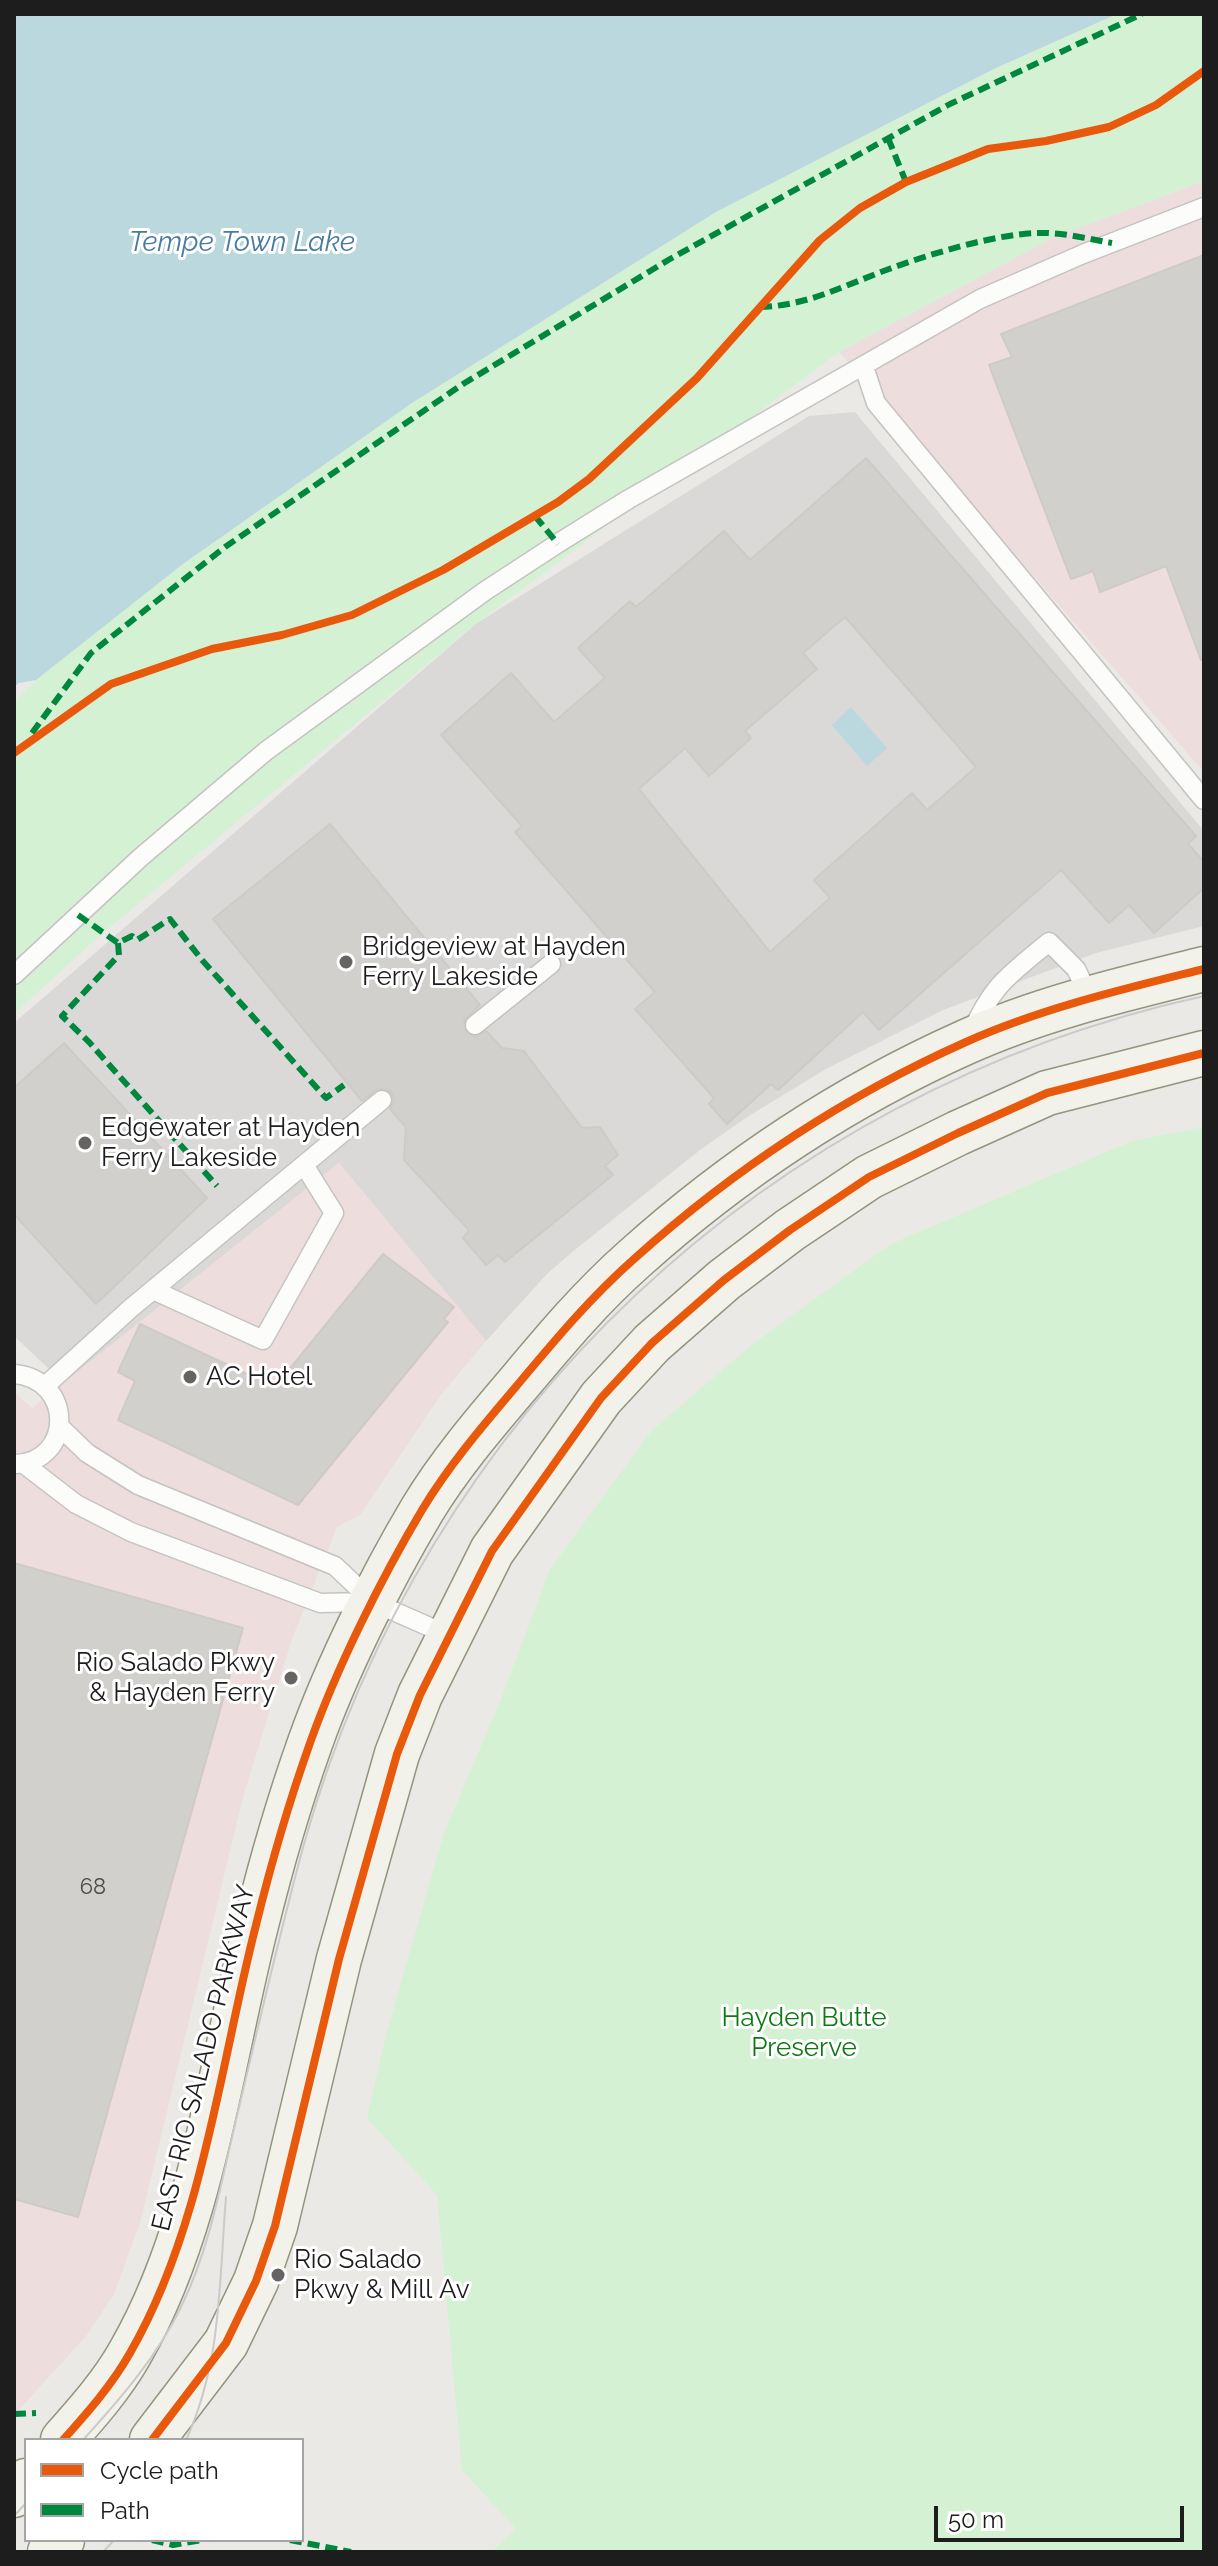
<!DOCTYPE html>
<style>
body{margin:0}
#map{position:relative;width:1218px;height:2566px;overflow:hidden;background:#ebe9e6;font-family:Raleway,sans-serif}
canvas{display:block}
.frame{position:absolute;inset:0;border:16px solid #1d1d1d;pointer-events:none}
.legend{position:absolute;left:24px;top:2438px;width:280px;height:104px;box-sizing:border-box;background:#fff;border:2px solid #a5a5a5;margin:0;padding:10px 14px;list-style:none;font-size:24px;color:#1d1d1d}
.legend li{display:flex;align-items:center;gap:16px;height:40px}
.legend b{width:40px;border:2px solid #a5a5a5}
.scale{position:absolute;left:934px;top:2506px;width:250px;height:36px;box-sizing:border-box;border:4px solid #1d1d1d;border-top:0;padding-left:10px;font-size:24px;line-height:28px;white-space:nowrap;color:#1d1d1d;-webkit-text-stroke:6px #fff;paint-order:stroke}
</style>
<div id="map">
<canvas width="1218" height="2566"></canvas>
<div class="frame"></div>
<ul class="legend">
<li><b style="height:10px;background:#e8590c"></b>Cycle path</li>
<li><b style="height:10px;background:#00873e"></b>Path</li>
</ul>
<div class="scale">50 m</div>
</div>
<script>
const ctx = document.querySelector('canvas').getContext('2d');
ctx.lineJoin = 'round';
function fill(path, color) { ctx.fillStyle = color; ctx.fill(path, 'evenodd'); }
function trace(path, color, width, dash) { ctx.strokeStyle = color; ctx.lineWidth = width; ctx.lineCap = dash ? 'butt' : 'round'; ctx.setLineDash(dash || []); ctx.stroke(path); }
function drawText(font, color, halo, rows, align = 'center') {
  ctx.font = font + ' Raleway,sans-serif'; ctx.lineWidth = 6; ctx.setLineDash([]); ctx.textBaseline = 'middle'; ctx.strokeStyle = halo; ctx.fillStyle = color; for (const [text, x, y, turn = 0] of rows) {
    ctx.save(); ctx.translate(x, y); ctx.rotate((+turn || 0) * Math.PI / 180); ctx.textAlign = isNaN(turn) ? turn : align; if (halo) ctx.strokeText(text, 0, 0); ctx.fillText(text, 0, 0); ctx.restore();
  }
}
const residential = new Path2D(`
 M 855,412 L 1204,831 L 1204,926 L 1096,953 L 943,1010 L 826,1069 L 747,1117 L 700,1150 L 571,1253 L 547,1274 L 486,1341 L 339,1163 L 64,1383 L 14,1336 L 14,1023 L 477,623 L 809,416 Z`);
const commercial = new Path2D(`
 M 1204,181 L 1204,772 L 839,352 L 1056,236 Z
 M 339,1163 L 486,1341 L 440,1396 L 360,1515 L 337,1527 L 292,1639 L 243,1797 L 140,2223 L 114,2294 L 87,2335 L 14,2415 L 14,1392 L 32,1408 Z`);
const park = new Path2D(`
 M 1117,14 L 1204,14 L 1204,181 L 1056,236 L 839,352 L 477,623 L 98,937 L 14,1014 L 14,702 L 36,680 L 183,564 L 412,403 L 716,212 L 997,68 Z
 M 1204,1127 L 1204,2552 L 491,2552 L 516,2529 L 462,2470 L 437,2195 L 367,2118 L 385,2039 L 444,1833 L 501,1699 L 549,1571 L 652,1430 L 754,1343 L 891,1244 L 1132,1141 Z`);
const water = new Path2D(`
 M 14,14 L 1117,14 L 996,68 L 716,212 L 412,403 L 183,564 L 36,680 L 19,683 L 14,687 Z
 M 851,707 L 887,748 L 867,766 L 832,725 Z`);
const building = new Path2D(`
 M 1204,255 L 1204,660 L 1201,660 L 1166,566 L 1100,592 L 1093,571 L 1071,579 L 989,365 L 1012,357 L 1001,334 Z
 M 866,458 L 1196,836 L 1188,844 L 1204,862 L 1204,888 L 1154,933 L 1129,905 L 1109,923 L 1061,870 L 879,1030 L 863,1012 L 778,1090 L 771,1084 L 727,1124 L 709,1104 L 714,1098 L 635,1009 L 655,992 L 515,832 L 522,826 L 441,735 L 511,673 L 554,722 L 605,678 L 578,648 L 630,601 L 636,607 L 724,531 L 750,560 ZM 845,617 L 976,767 L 927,810 L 912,793 L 814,880 L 830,898 L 770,952 L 639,789 L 685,748 L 709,776 L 751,738 L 745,731 L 817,669 L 803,653 Z
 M 330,824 L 480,1005 L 464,1020 L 466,1033 L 476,1037 L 486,1031 L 502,1048 L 524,1051 L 582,1128 L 600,1127 L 618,1155 L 605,1166 L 613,1175 L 505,1262 L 498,1255 L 486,1265 L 463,1238 L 469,1230 L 404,1160 L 406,1127 L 390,1109 L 394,1099 L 391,1092 L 379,1088 L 362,1101 L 213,919 Z
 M 64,1043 L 207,1198 L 96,1304 L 14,1214 L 14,1088 Z
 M 383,1254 L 454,1307 L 444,1319 L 448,1322 L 298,1505 L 118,1420 L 135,1381 L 118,1372 L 140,1324 L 275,1387 Z
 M 14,1563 L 243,1628 L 78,2217 L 14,2199 Z`);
const service = new Path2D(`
 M 864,367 L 876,403 L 1204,800
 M 14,975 L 141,857 L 266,751 L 485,591 L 560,542 L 629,499 L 980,299 L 1083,254 L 1204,207
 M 475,1025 L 551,964
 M 971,1034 C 992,985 1009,975 1049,942 L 1076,969 L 1090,998
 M 153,1290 L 263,1340 L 334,1213 L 304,1165
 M 14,1374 C 74,1379 74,1461 16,1464
 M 45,1386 L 131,1308 L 382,1100
 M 59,1426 L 87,1453 L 138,1485 L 335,1566 L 373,1602 L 450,1636
 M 24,1464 L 76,1504 L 131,1532 L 320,1603 L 368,1602`);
const secondary = new Path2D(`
 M 63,2440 C 87,2413 112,2385 130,2353 C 203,2227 220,2065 256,1925 C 271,1864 289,1802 310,1743 C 337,1667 381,1579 422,1510 C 449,1465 485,1423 519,1383 C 555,1340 591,1297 634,1259 C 732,1171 845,1096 966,1042 C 1042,1008 1124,989 1204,969
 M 152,2440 L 226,2343 L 256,2281 L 275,2226 L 339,1959 L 397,1754 L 420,1695 L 492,1551 L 601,1398 L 652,1343 L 724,1280 L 790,1230 L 869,1177 L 958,1133 L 1047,1093 L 1204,1053
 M 14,2495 L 26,2481
 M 50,2552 L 62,2540`);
const tram = new Path2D(`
 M 83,2440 C 120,2399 157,2357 181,2307 C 210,2248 221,2183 236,2120 C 258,2028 279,1935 304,1844 C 425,1414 768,1092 1204,996
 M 186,2440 C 222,2362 219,2281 226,2197
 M 14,2516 L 26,2503
 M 103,2552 L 114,2540`);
const quiet = new Path2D(`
 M 888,138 L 906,182
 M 760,307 C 807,306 845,285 889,269 C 930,254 995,234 1038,233 C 1062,232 1088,239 1112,243
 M 535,516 L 558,544
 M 32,733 L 91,653 L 225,547 L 463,384 L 670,259 L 950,104 L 1142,14
 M 78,915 L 118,943 L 132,936 L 137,940 L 170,919 L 202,960 L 326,1098 L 344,1085
 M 118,943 L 119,955 L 62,1016 L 89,1042 L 217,1186
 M 14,2414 L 36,2413
 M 152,2540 L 173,2545 L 202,2540
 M 290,2540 L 351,2552`);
const cycleway = new Path2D(`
 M 14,753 L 111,684 L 212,649 L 282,635 L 352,615 L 443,570 L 558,502 L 589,479 L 697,378 L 820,240 L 860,208 L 906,182 L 988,149 L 1046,141 L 1109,127 L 1156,105 L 1204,71
 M 63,2440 C 87,2413 112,2385 130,2353 C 203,2227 220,2065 256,1925 C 271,1864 289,1802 310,1743 C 337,1667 381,1579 422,1510 C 449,1465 485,1423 519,1383 C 555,1340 591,1297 634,1259 C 732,1171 845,1096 966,1042 C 1042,1008 1124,989 1204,969
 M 152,2440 L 226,2343 L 256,2281 L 275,2226 L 339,1959 L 397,1754 L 420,1695 L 492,1551 L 601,1398 L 652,1343 L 724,1280 L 790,1230 L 869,1177 L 958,1133 L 1047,1093 L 1204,1053`);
const markers = [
 [346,962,8,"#656463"],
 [85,1143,8,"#656463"],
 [190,1377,8,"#656463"],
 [291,1678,8,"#656463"],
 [278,2275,8,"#656463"]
];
const numberNames = [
 ["68",93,1887]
];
const poiNames = [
 ["Bridgeview at Hayden",362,947],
 ["Ferry Lakeside",362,977],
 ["Edgewater at Hayden",101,1128],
 ["Ferry Lakeside",101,1158],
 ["AC Hotel",206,1377],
 ["Rio Salado Pkwy",275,1663,"right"],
 ["& Hayden Ferry",275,1693,"right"],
 ["Rio Salado",294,2260],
 ["Pkwy & Mill Av",294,2290]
];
const parkNames = [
 ["Hayden Butte",804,2018],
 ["Preserve",804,2048]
];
const streetNames = [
 ["EAST RIO SALADO PARKWAY",204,2058,-76]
];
const waterNames = [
 ["Tempe Town Lake",242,243]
];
fill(residential, '#dad9d7');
fill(commercial, '#eddddc');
fill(park, '#d4f1d3');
fill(water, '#bad8de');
fill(building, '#d2d0cd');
trace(building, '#cecbc7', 2);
trace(service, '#c4c3c2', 21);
trace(secondary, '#94947e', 47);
trace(service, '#fcfcfb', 18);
trace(secondary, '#f3f2ea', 44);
trace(tram, '#cacac9', 2);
trace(quiet, '#00873e', 6, [12, 6]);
trace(cycleway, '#e8590c', 8);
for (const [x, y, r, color] of markers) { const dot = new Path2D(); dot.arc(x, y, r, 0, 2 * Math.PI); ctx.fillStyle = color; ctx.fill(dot); trace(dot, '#fff', 3); }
drawText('22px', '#4a4a49', null, numberNames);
drawText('26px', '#1d1d1d', '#fff', poiNames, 'left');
drawText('26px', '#0e7913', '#fff', parkNames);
drawText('26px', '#1d1d1d', '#fff', streetNames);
drawText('italic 28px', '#497aa2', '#fff', waterNames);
</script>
